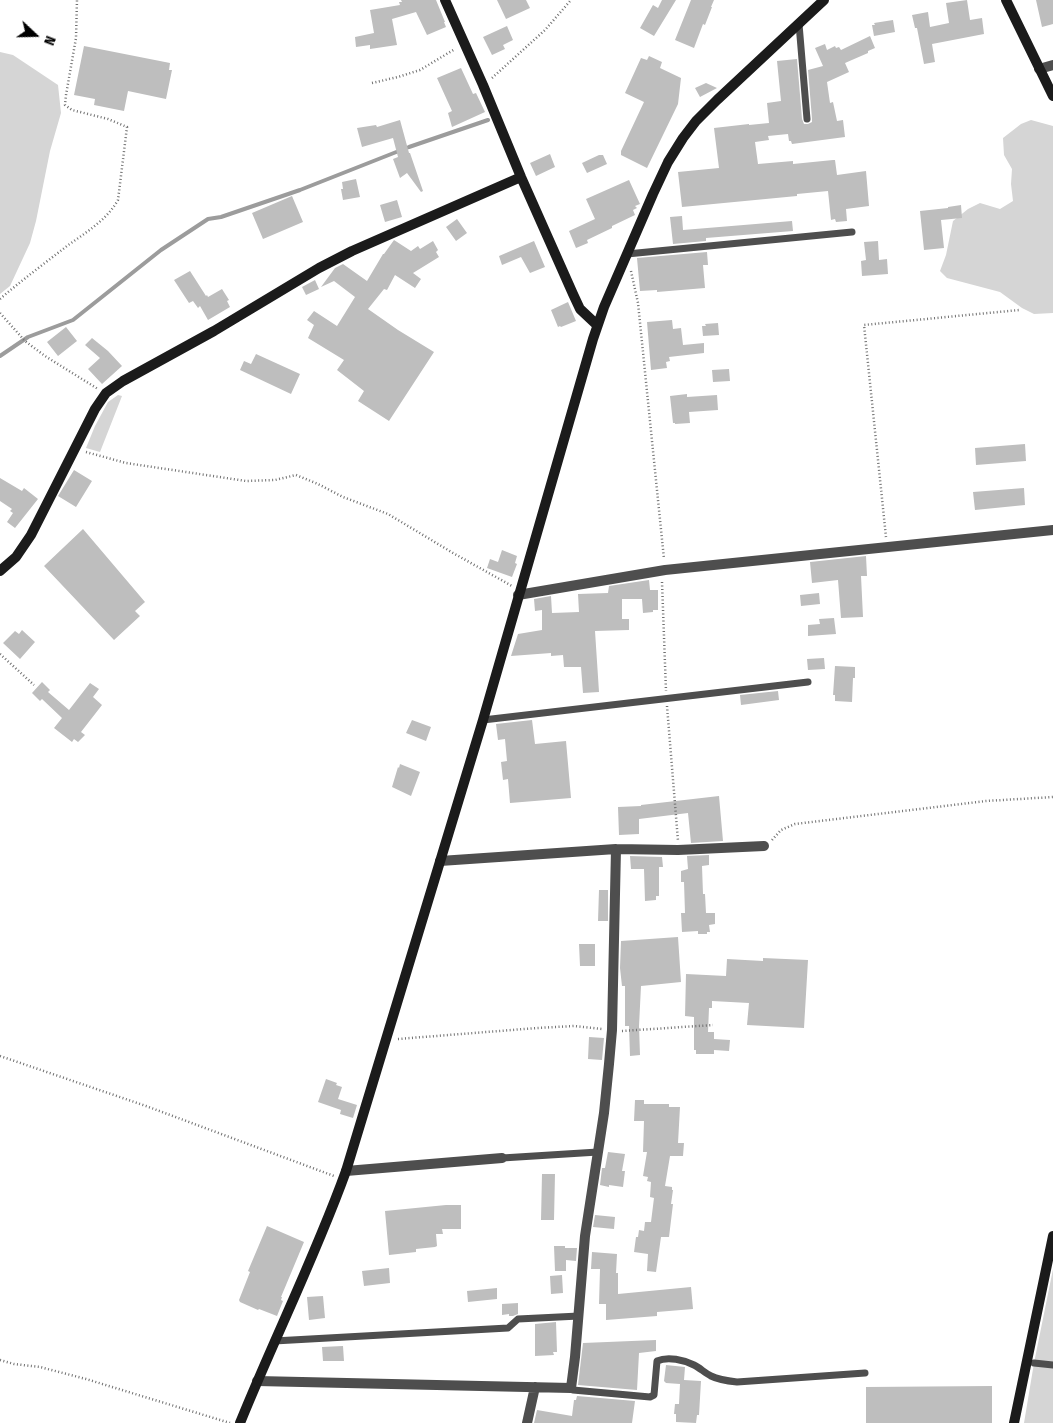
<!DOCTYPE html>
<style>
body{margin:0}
#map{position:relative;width:1053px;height:1423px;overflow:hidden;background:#fff;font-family:"Fira Sans Condensed",sans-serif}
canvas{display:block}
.north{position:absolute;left:10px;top:10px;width:50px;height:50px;-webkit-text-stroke:4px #fff;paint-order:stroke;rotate:111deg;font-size:14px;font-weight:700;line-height:20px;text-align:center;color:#000}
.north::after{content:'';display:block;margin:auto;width:18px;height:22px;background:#000;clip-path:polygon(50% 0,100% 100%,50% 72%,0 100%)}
</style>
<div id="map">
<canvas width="1053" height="1423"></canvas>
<div class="north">N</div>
</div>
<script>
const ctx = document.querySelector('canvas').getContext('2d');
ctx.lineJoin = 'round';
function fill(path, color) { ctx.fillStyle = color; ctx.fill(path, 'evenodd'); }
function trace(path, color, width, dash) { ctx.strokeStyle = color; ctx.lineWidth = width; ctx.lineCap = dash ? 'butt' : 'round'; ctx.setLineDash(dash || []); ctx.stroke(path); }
const green = new Path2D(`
 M 0,52 L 13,55 L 58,85 L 61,113 L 50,151 L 36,221 L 30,243 L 10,286 L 0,294 Z
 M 1031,120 L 1053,126 L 1053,313 L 1034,314 L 1022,308 L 1000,292 L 947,278 L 940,271 L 946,255 L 953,221 L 968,209 L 980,203 L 1000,209 L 1013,201 L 1011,184 L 1012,169 L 1004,155 L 1003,138 L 1021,124 Z
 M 118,395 L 122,396 L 100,452 L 86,448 L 95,426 L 108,402 Z
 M 1053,1269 L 1053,1423 L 1024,1423 L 1034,1363 Z`);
const stream = new Path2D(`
 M 0,356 L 28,337 L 73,320 L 161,250 L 208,219 L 221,217 L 300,190 L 409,147 L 488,120`);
const building = new Path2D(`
 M 401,0 L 436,0 L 445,22 L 444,22 L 446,27 L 427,35 L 416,12 L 392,19 L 397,45 L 370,49 L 370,45 L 356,47 L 355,37 L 374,33 L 370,10 L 400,5 L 399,2 L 402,2 Z
 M 497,0 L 526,0 L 530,8 L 506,19 Z
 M 662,0 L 676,0 L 654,36 L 640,28 L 653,5 L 658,8 Z
 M 691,0 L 714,0 L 711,7 L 712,7 L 705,25 L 703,24 L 694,48 L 675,40 Z
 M 967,0 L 970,20 L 982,18 L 984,34 L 932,44 L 935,62 L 924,64 L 917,28 L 915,28 L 912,15 L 928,12 L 930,27 L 949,23 L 946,3 Z
 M 1036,0 L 1053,0 L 1053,24 L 1042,27 Z
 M 893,20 L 895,32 L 874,36 L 872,25 L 875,25 L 874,23 Z
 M 507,26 L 513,40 L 503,45 L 505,49 L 492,55 L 483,37 Z
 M 870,36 L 875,48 L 868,51 L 868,53 L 845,63 L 849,72 L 827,82 L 830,103 L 833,102 L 837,121 L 843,120 L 845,137 L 792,144 L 791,141 L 789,141 L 788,134 L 768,136 L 769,140 L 755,142 L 758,164 L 793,161 L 793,164 L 833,160 L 835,160 L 837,175 L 866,171 L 869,206 L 846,209 L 847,221 L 836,222 L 835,219 L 831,220 L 828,191 L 797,194 L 797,196 L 682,207 L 678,172 L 719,168 L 714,128 L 749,124 L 749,125 L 769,123 L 767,103 L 781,101 L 777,61 L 797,59 L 802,119 L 804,124 L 808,124 L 812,122 L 812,119 L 808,70 L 823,66 L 815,48 L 825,44 L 827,50 L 835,46 L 836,48 L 839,47 L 841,50 Z
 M 84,46 L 170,63 L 169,70 L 172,70 L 166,99 L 128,91 L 124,111 L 94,105 L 95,99 L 74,95 Z
 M 649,56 L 662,62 L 660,68 L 681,78 L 678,104 L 647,168 L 621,155 L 621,151 L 644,102 L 625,93 L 641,58 L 647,60 Z
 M 461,68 L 473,94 L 476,93 L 485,112 L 452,127 L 448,113 L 452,111 L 437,78 Z
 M 706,83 L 717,88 L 700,97 L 695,88 Z
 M 400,120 L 409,153 L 410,153 L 423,191 L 421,192 L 407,173 L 400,178 L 393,159 L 398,157 L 393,138 L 362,147 L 357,128 L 376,125 L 377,127 Z
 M 550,154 L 555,167 L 536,176 L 530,163 Z
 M 599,155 L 603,155 L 607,164 L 587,173 L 582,163 Z
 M 356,179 L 360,197 L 343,200 L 341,189 L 343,189 L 342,182 Z
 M 629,180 L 640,204 L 635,206 L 637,208 L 633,210 L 635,215 L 612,226 L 612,228 L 587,240 L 588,243 L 576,248 L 569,231 L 595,219 L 586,199 Z
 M 292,196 L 303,222 L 263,239 L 252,213 Z
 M 397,200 L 402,217 L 385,222 L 380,205 Z
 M 961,205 L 962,218 L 941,220 L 944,248 L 924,250 L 920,211 L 948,208 L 948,207 Z
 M 682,216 L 683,230 L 792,221 L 793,231 L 706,238 L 706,241 L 673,244 L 670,217 Z
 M 457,219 L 467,233 L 456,241 L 446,227 Z
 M 394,240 L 411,251 L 418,246 L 420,249 L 433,241 L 438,250 L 436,252 L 439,257 L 413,273 L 421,279 L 415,288 L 395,275 L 387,290 L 384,289 L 368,309 L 398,330 L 434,352 L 389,421 L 358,401 L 364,391 L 337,370 L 344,360 L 308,338 L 314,325 L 307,320 L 314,311 L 337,326 L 355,297 L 334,281 L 321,287 L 335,268 L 343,264 L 367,281 L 383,254 L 384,254 Z
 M 534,241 L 545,267 L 530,273 L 521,257 L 502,265 L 499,256 Z
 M 878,241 L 879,260 L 887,259 L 888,274 L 862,276 L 861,261 L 866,260 L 864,242 Z
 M 707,252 L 708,265 L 703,265 L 705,288 L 657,292 L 657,290 L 640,291 L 637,258 Z
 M 190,271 L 206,296 L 207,295 L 208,297 L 222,289 L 229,300 L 227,301 L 230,307 L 208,320 L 200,306 L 198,308 L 193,301 L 189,303 L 174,280 Z
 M 315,280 L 319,289 L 306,295 L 302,287 Z
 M 568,302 L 576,321 L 561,327 L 560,326 L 558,327 L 551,310 Z
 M 672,320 L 673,329 L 681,328 L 683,345 L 704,343 L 704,353 L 669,357 L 670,361 L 666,362 L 667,368 L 651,370 L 647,322 Z
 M 718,323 L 719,335 L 703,336 L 702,326 L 706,326 L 705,324 Z
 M 66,327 L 77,341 L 58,356 L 47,342 Z
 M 92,338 L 108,351 L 122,366 L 102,384 L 88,369 L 100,358 L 85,345 Z
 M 256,354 L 300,374 L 291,394 L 240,370 L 244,361 L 251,364 Z
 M 729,369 L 730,381 L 713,382 L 712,370 Z
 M 687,394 L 687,397 L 717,395 L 718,410 L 689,412 L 690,423 L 675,424 L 675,423 L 673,423 L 670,396 Z
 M 1025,444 L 1026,461 L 976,465 L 975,448 Z
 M 74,470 L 92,481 L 76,507 L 58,496 Z
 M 0,478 L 22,491 L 24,488 L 38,499 L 15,528 L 7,522 L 13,513 L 10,511 L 12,509 L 0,501 Z
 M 1024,488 L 1025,505 L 975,510 L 973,492 Z
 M 83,529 L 145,602 L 135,611 L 140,616 L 114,640 L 44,566 Z
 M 502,550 L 517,556 L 515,563 L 517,564 L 512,577 L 487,568 L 490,559 L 498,562 Z
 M 866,556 L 867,576 L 861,576 L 863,617 L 841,618 L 838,580 L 812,583 L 810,562 Z
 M 649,580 L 650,590 L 658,590 L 658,610 L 653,610 L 653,612 L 643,613 L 642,599 L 622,599 L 622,619 L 629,619 L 629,630 L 595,631 L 599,692 L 583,693 L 581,667 L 564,667 L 563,655 L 551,656 L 551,653 L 511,656 L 518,634 L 542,630 L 542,610 L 535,611 L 534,599 L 551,596 L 552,613 L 579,612 L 578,594 L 608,593 L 609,586 Z
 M 819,593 L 820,604 L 801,606 L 800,595 Z
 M 834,618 L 836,634 L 808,636 L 808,625 L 820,624 L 819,619 Z
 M 22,630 L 35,642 L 20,659 L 3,643 L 15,631 L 19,634 Z
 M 824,658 L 825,669 L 808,670 L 807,659 Z
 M 835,666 L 855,667 L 855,678 L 853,678 L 852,702 L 835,701 L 835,695 L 833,695 Z
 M 42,682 L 50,690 L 48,692 L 69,710 L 90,683 L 99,689 L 93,697 L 102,705 L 81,732 L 85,735 L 78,742 L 74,739 L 72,742 L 54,728 L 62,718 L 42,699 L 40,701 L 32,693 Z
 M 778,691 L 779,700 L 741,705 L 740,695 Z
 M 412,720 L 431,727 L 426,741 L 406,733 Z
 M 532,720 L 535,744 L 566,741 L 571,798 L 510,803 L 508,779 L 503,780 L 501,762 L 507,761 L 505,739 L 498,740 L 496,724 Z
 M 400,764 L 420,772 L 411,796 L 392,787 L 398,767 L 399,768 Z
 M 719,796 L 723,841 L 691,843 L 688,813 L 639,819 L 639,834 L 619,835 L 618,807 L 641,806 L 641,805 Z
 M 709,855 L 709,865 L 702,866 L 703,894 L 705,894 L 706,913 L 715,913 L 715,924 L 709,925 L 710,932 L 707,932 L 707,934 L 698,934 L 698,931 L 682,932 L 681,913 L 685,913 L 684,882 L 681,882 L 681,871 L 688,869 L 687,856 Z
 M 630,856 L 662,857 L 663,867 L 659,867 L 659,896 L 656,896 L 656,900 L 645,901 L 644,869 L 631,869 Z
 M 599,890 L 608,890 L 608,921 L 598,921 Z
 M 678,937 L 681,982 L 641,986 L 639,1026 L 640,1055 L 630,1056 L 629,1026 L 625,1026 L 625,986 L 622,986 L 620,968 L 621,941 Z
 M 579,944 L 595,944 L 595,966 L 580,966 Z
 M 763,958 L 808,960 L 804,1028 L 747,1025 L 749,1003 L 712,1001 L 712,1008 L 709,1008 L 708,1032 L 714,1032 L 714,1039 L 730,1040 L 729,1051 L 714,1050 L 714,1054 L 696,1054 L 696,1050 L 694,1050 L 694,1017 L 685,1016 L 686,974 L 726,976 L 727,959 L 763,961 Z
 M 589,1037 L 604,1038 L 602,1060 L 588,1059 Z
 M 326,1079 L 337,1083 L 336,1085 L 342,1087 L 338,1099 L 357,1105 L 353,1118 L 340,1114 L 341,1110 L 318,1102 Z
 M 635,1100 L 644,1100 L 644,1104 L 669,1104 L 669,1107 L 680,1107 L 678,1143 L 684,1143 L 683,1156 L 670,1156 L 665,1186 L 672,1187 L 672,1190 L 673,1190 L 671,1204 L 673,1204 L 669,1237 L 661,1237 L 656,1272 L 647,1271 L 648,1254 L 634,1252 L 636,1237 L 638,1237 L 639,1230 L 644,1231 L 645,1222 L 651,1222 L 654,1198 L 650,1197 L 651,1182 L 647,1181 L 648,1177 L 643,1176 L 647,1152 L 643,1152 L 644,1121 L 634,1121 Z
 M 608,1152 L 625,1154 L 622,1171 L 625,1171 L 623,1187 L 609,1185 L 609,1187 L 600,1185 L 602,1168 L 605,1168 Z
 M 542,1174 L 555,1174 L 554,1220 L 541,1220 Z
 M 446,1205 L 461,1205 L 461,1229 L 442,1229 L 443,1234 L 436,1234 L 437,1246 L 435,1247 L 416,1249 L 416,1252 L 389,1255 L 385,1211 Z
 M 595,1215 L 615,1217 L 614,1229 L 593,1227 Z
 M 267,1226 L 304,1242 L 281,1297 L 282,1297 L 281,1300 L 283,1301 L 277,1316 L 259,1309 L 258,1310 L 240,1302 L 239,1300 L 250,1272 L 248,1271 Z
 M 554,1246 L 565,1246 L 565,1248 L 577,1248 L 576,1261 L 566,1260 L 566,1271 L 555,1271 Z
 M 592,1252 L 617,1254 L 616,1273 L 618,1273 L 618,1294 L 691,1287 L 693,1309 L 657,1312 L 657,1316 L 606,1320 L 606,1304 L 599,1304 L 600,1269 L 591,1269 Z
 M 389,1268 L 390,1283 L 364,1286 L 362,1271 Z
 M 562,1275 L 563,1293 L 551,1294 L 550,1276 Z
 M 497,1288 L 497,1299 L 468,1302 L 467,1291 Z
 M 323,1296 L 325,1318 L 309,1320 L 307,1297 Z
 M 518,1303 L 518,1314 L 513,1316 L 509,1316 L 509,1314 L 502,1315 L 502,1304 Z
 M 556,1322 L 557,1352 L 553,1352 L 554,1355 L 535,1356 L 535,1324 Z
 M 656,1340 L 656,1351 L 639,1353 L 637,1390 L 578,1385 L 583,1343 Z
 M 343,1346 L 344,1361 L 323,1361 L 322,1347 Z
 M 666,1365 L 685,1367 L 684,1380 L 701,1381 L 699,1415 L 697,1415 L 696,1423 L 676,1422 L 676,1414 L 674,1414 L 675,1404 L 679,1404 L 680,1384 L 666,1383 L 664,1381 Z
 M 992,1386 L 992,1423 L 866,1423 L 866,1387 Z
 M 577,1396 L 635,1401 L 632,1423 L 534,1423 L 537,1410 L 572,1416 L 574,1400 L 576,1400 Z`);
const path = new Path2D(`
 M 492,78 L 545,30 L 571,0
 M 372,83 L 398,77 L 420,70 L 455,49
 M 631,271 L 638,303 L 664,559
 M 0,299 C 22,280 45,263 67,246 C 85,233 107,220 118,200 L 127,127 L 108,119 L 72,110 L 65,105 L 66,95 L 76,38 L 77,0
 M 0,313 L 25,341 L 45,356 L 98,389
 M 86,452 L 126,463 L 246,481 L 275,480 L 296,475 L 318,484 L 343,497 L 388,514 L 453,553 L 512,586
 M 886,537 L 864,325 L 1019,310
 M 662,582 L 666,691
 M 0,654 L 34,685
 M 667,706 L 678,841
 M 772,840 L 781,830 L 795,824 L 986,801 L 1053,797
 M 622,1031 L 713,1025
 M 398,1039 L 537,1028 L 574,1026 L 602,1029
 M 0,1056 L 146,1106 L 334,1176
 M 0,1360 L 14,1364 L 40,1367 L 86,1379 L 230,1423`);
const lane = new Path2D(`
 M 799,24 L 807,119
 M 627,254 L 852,232
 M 483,720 L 808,682
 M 502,1158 L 598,1152
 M 274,1341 L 508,1328 L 518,1319 L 579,1316
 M 1034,1363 L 1053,1365
 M 571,1388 L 573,1390 L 650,1397 L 654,1395 L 657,1361 C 668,1356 684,1360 694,1365 C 700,1368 705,1373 711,1376 C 719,1380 728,1381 737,1382 L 865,1373`);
const street = new Path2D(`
 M 1039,69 L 1053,65
 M 518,595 L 665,570 L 1053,530
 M 440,861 L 616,849 L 678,850 L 764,846
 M 346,1171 L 502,1158
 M 257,1381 L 571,1388 L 575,1357 L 585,1236 L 604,1113 L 609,1064 L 612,1030 L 616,849
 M 527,1423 L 535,1387`);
const secondary = new Path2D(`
 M 445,0 L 483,85 L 521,177 L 573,294 L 580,309 L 597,325
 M 1006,0 L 1053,96
 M 0,571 L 16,557 L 31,535 L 95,409 L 106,393 L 123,381 L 214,331 L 319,268 L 352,251 L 521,177
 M 240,1423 C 274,1339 315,1257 346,1171 L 483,720 L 593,339 L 604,307 L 653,194 L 668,162 L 683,138 L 696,121 L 717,100 L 824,0
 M 1014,1423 L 1053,1236`);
fill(green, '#d5d5d5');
trace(stream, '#9c9c9c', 4);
fill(building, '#bebebe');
trace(path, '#707070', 2.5, [1, 2.5]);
trace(lane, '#4e4e4e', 7);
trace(street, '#4e4e4e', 10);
trace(secondary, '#1b1b1b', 10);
</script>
